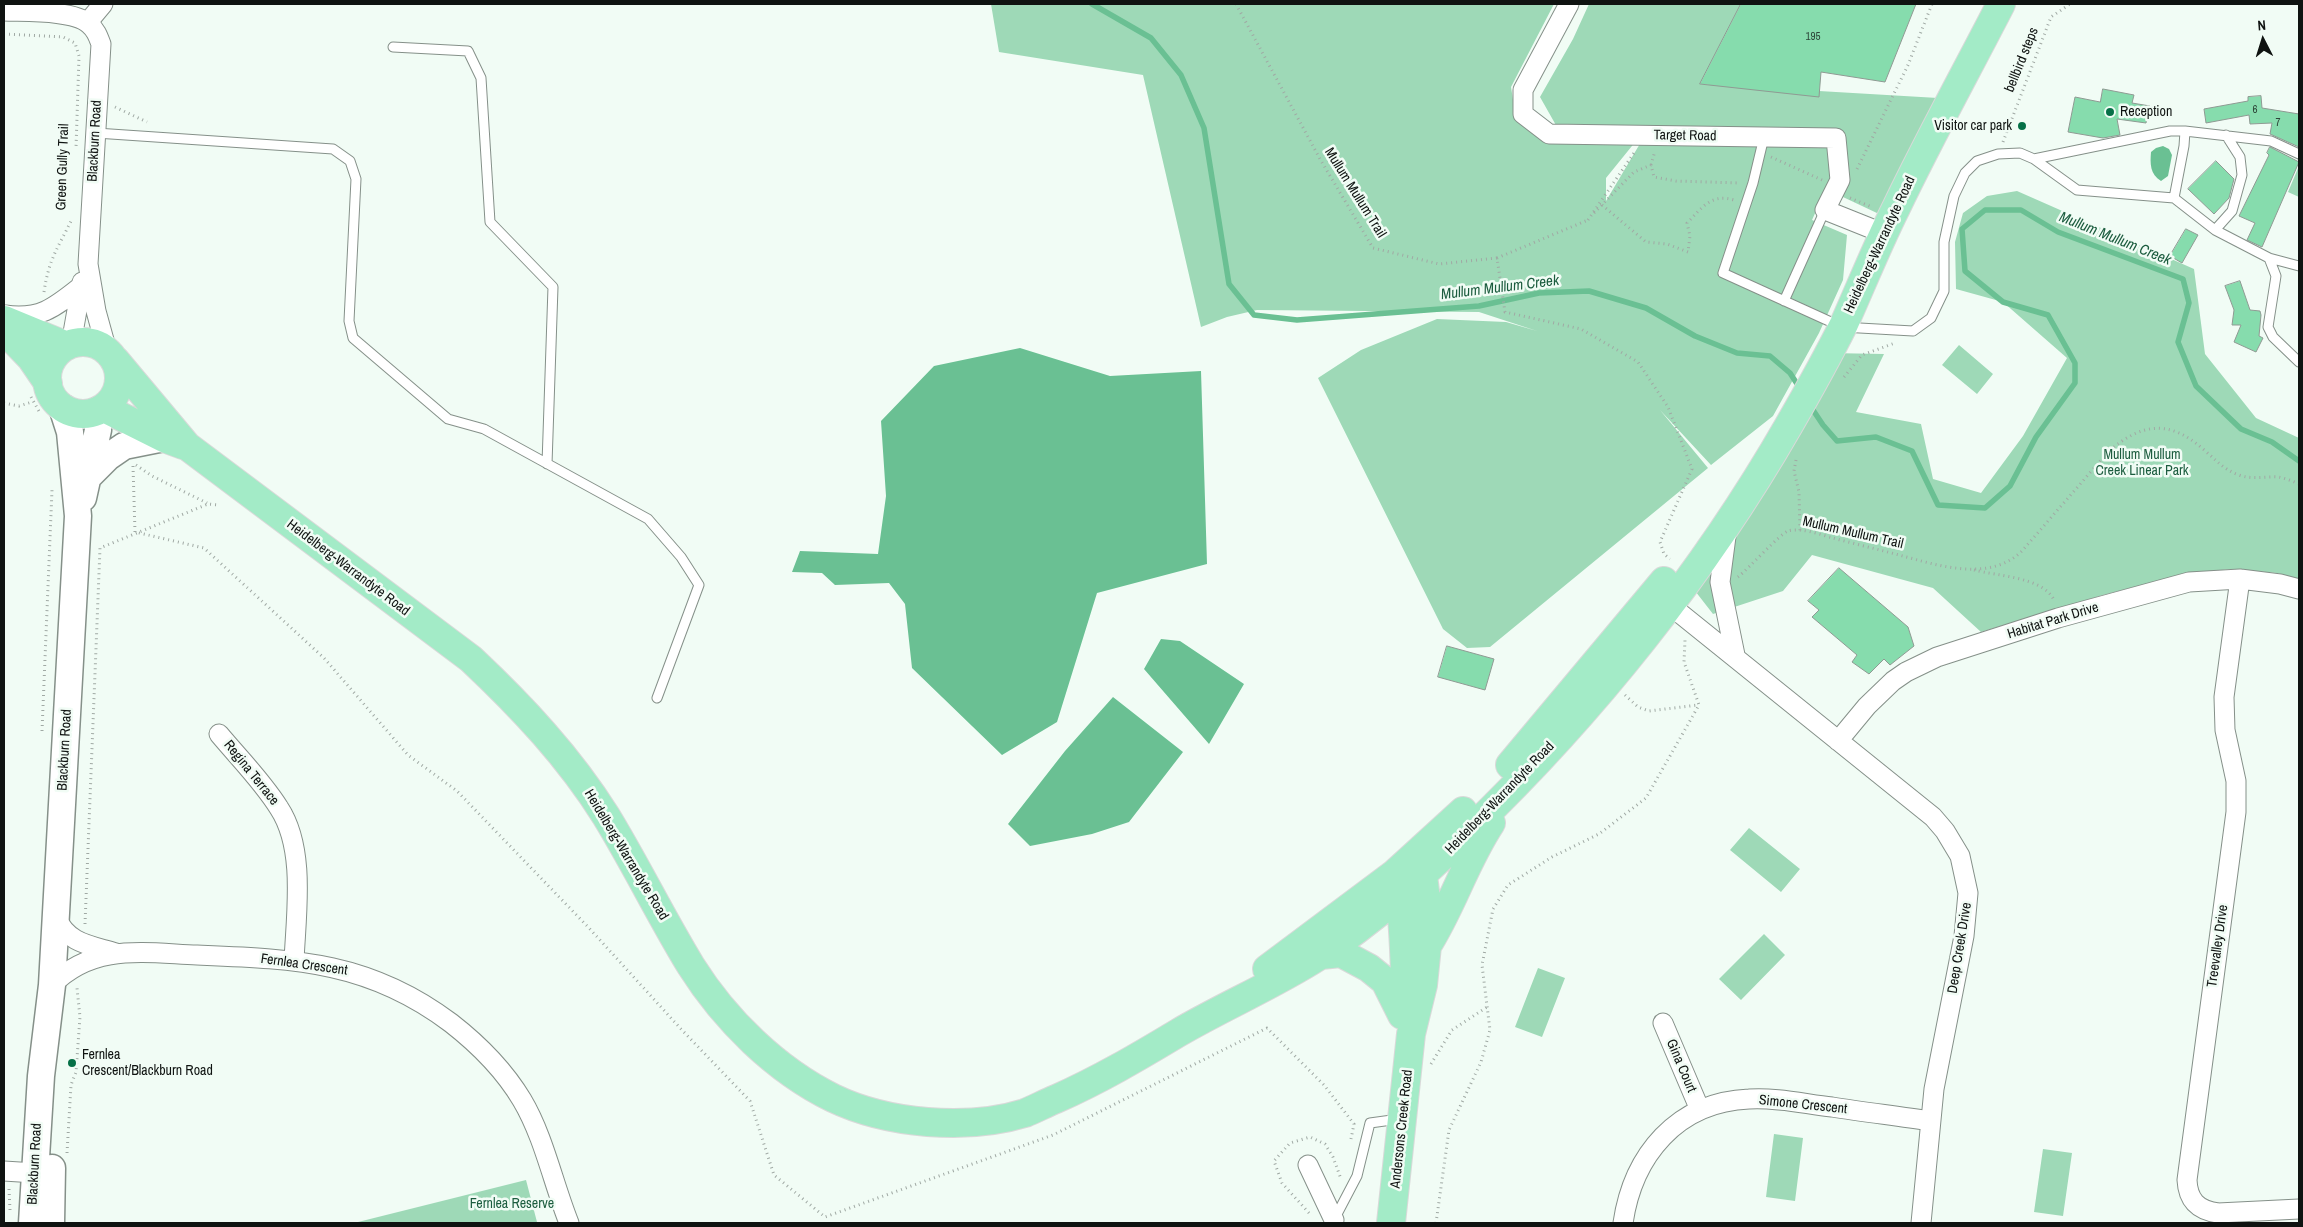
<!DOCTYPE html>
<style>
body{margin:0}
#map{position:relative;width:2303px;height:1227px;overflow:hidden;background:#f1fcf5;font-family:"Archivo Narrow",sans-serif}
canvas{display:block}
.frame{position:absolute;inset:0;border:5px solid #0f1311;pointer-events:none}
.north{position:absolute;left:2238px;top:15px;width:50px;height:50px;-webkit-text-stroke:4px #f1fcf5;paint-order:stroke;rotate:355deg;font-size:14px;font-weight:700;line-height:20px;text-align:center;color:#0f1311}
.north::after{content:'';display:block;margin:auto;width:18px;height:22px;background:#0f1311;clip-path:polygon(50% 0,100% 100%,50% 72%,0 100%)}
</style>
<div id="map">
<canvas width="2303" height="1227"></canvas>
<div class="frame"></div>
<div class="north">N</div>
</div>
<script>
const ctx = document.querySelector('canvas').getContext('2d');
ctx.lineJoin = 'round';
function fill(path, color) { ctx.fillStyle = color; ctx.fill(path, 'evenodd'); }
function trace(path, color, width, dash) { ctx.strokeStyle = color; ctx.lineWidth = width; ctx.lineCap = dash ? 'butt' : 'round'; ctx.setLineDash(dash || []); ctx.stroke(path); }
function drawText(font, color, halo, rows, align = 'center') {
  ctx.font = font + ' "Archivo Narrow",sans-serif'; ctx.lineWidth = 5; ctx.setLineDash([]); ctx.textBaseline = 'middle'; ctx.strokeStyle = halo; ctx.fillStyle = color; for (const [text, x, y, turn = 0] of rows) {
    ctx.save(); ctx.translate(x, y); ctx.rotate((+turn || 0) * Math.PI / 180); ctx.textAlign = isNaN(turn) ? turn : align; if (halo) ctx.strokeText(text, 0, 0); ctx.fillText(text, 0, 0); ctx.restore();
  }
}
const green = new Path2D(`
 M 991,4 L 1554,4 L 1511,87 L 1515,112 L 1546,140 L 1636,141 L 1606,178 L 1606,201 L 1638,147 L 1653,125 L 1557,127 L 1540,97 L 1573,39 L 1589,4 L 1741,4 L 1700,84 L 1938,98 L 1879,214 L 1826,189 L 1812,220 L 1847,235 L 1843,280 L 1819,333 L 1773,416 L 1711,465 L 1660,410 L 1708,468 L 1490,647 L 1467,648 L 1443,629 L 1318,378 L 1361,350 L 1437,319 L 1506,322 L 1537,331 L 1479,312 L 1257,310 L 1227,317 L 1201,327 L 1143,75 L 999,52 Z
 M 2299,166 L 2299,197 L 2288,192 Z
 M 2017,191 L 2194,269 L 2205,354 L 2256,418 L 2299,438 L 2299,579 L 2277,573 L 2231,569 L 2185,574 L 2103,595 L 1981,632 L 1933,588 L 1812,555 L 1783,591 L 1713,614 L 1692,587 L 1829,353 L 1884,354 L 1856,412 L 1921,424 L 1933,479 L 1981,493 L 2023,436 L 2067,358 L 2003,302 L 1956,289 L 1955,242 L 1963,213 L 1987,196 Z
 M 1959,345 L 1993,374 L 1977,394 L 1942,365 Z
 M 1749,828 L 1800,869 L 1781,892 L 1730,850 Z
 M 1764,934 L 1785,955 L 1741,1000 L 1719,979 Z
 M 1538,968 L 1565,978 L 1542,1037 L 1515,1027 Z
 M 1774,1134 L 1803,1138 L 1795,1201 L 1766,1197 Z
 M 2043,1149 L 2072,1153 L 2063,1216 L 2034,1212 Z
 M 526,1180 L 537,1222 L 534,1223 L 354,1223 Z`);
const water = new Path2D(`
 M 2163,146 L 2169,149 L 2172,155 L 2168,176 L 2161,181 C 2150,174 2150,164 2151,152 L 2156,148 Z
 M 1020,348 L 1110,376 L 1201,371 L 1207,564 L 1097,593 L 1057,722 L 1002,755 L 912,668 L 905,604 L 889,583 L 835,585 L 822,573 L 792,572 L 800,551 L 878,554 L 886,496 L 881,421 L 934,366 Z
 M 1161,639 L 1180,641 L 1244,684 L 1209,744 L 1144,669 Z
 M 1113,697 L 1183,752 L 1129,822 L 1092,834 L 1030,846 L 1008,824 L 1065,751 Z`);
const stream = new Path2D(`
 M 1092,4 L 1151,38 L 1181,75 L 1204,128 L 1229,284 L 1254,315 L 1297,320 L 1479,306 L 1539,293 L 1589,291 L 1646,308 L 1695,336 L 1737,353 L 1770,356 L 1790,373 L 1801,390
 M 1809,404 L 1823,425 L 1837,441 L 1876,437 L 1912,451 L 1938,505 L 1985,508 L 2010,486 L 2036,437 L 2075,383 L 2075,363 L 2048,315 L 2003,302 L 1965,271 L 1962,229 L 1985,210 L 2021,210 L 2058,232 L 2183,279 L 2189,303 L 2178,342 L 2196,386 L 2241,429 L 2272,442 L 2299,461`);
const building = new Path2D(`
 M 1741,4 L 1916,4 L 1885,82 L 1821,72 L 1819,97 L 1700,84 Z
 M 2103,89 L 2134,95 L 2132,103 L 2150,106 L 2146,123 L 2117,119 L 2120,135 L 2103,138 L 2068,132 L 2075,97 L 2100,102 Z
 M 2261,96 L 2262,108 L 2299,114 L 2299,147 L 2270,134 L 2272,123 L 2250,124 L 2249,115 L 2206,123 L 2204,109 L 2248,101 L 2248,97 Z
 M 2270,147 L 2299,162 L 2262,247 L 2247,240 L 2255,223 L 2239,216 L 2269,155 L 2267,153 Z
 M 2216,161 L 2234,179 L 2229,198 L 2214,214 L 2188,189 Z
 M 2186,229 L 2198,235 L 2182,263 L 2170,256 Z
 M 2240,281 L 2250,310 L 2260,311 L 2261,315 L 2259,336 L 2263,338 L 2256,352 L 2234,342 L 2241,325 L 2232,325 L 2234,310 L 2225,286 Z
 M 1839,568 L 1908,627 L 1914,646 L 1890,665 L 1884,659 L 1869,674 L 1852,662 L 1857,655 L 1812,617 L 1819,610 L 1808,601 Z
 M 1447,646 L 1494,659 L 1485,690 L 1438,677 Z`);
const path = new Path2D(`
 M 1236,4 L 1320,159 L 1373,248 L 1439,264 L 1497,258 L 1505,312 L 1581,329 L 1638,362 L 1668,407 L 1692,469 L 1660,542 L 1664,554 L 1670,559
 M 4,34 L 63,37 L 75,43 L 79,56 L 76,148
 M 115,107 L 147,122
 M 2003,142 L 2051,17 L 2070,4
 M 1771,157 L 1822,180
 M 1651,165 L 1655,151
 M 1857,169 L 1908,65 L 1932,4
 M 1850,198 L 1872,207
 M 1602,205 L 1646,242 L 1667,244 L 1688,252 L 1690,236 L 1687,223 C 1702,208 1711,193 1734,200
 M 1594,213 L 1634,172 L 1651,165 L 1654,177 L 1676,181 L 1740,183
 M 1588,220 L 1634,153
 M 1497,258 L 1588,220
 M 44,292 C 49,258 58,248 72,219
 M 1844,377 L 1862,355 L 1895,343
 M 31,397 L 40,413
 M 4,403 L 19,406 L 32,402
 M 1796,460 L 1794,471 L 1799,492 L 1800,531
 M 136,465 L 152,476 L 207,503
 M 133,466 L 135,532 L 204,548 L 324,658 L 408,755 L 457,791 L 589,928 L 681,1029 L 750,1101 L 774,1175 L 825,1217 L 1053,1135 L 1267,1028 L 1324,1085 L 1354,1124 L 1351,1139
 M 1974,570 C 1997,576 2043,577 2054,600
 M 1738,577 C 1749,568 1780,534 1788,531 C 1801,527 1821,535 1833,538 C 1855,544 1877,549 1899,555 C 1937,565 1989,583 2022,551 L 2108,452 C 2141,423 2169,419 2203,449 C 2215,459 2224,470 2239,475 C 2252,480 2265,476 2278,477 C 2285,478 2292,481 2299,484
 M 1625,695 L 1638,707 L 1649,711 L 1698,705
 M 42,731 L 52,490
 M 85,924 L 100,548 L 208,504 L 218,505
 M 1431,1064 L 1452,1030 L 1487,1007
 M 67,1153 L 71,1085 L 76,1072 L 80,1017 L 77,988
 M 9,1189 L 10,1210
 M 1309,1213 L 1282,1183 L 1274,1161 L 1290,1143 L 1310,1137 L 1325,1144 L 1333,1157 L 1341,1179
 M 1436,1223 L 1449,1130 L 1481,1062 L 1490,1030 L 1482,965 L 1493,909 L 1508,885 L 1552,857 L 1599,834 L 1646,798 L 1699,705 L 1684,662 L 1685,640`);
const service = new Path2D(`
 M 393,47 L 468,51 L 481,78 L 490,222 L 553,287 L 547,464
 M 96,133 L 333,149 L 350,161 L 356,179 L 349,321 L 353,338 L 448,419 L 484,429 L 648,519 L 681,557 L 699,585 L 657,698
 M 1764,137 L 1753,183 L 1723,273 L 1842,327 L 1913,331 L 1931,318 L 1944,291 L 1944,242 L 1954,196 L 1965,173 L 1977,161 L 1998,154 L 2020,153 L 2034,159 L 2077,190 L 2174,198 L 2215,230 L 2269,258 L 2276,276 L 2268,327 L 2273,337 L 2299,362
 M 2034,159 L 2170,131 L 2185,131 L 2271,141 L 2299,154
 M 2174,198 L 2184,146 L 2185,131
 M 2215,230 L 2232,211 L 2242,175 L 2240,157 L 2226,135
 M 2269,258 L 2299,266
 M 1784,301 L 1825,210
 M 1335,1218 L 1357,1176 L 1370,1123 L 1399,1119`);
const minor = new Path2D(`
 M 1569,4 L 1523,90 L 1523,114 L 1549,134 L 1836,138 L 1840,180 L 1825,210 L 1885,234
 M 4,11 C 25,12 74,10 89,24 C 96,30 98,36 101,44 L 88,264 L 96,311 L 107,351
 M 88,22 L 103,4
 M 5,315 C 39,320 54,308 79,288
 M 71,344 L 82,282
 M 1727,529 L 1720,582 L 1735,655
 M 2240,579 L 2224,697 L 2225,730 L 2236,781 L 2236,812 L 2187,1180 C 2188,1200 2197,1210 2218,1213 L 2299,1209
 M 1661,598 L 1933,817 L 1945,831 L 1960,856 L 1968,893 L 1964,936 L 1934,1089 L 1921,1223
 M 219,734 C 239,758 263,782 279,808 C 306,849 296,914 294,961
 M 1838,741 L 1867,706 L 1893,681 L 1906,672 L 1937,657 L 2058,618 L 2189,582 L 2240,579 L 2280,584 L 2299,589
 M 56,917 C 68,944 90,945 116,953
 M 52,985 C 93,943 144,953 197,955 C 295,959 369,961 451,1023 C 478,1044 504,1070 522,1100 C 544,1137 553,1183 569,1223
 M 1663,1023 L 1700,1110
 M 1308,1165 L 1334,1220
 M 4,1171 L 35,1173
 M 1623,1223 C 1633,1155 1677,1102 1749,1099 C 1776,1097 1805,1104 1832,1107 C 1864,1112 1897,1116 1930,1121`);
const secondary = new Path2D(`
 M 90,475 L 108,457 L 124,446 L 164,438
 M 83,498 L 98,430 L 99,410
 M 32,1223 L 41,1076 L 52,985 L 78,516 L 70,432 L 62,407
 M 51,1223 L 52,1168`);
const primary = new Path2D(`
 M 4,320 L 67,346
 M 4,330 L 31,358 L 48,383
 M47 378a36 36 0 1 1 72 0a36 36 0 1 1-72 0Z
 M 115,360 L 187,446 L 471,659 C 522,707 569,757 606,816 C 636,865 661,917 691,966 C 725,1020 776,1070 833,1098 C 887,1124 967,1131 1025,1113 C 1035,1109 1046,1103 1056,1099 C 1099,1080 1138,1057 1178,1033 C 1224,1006 1274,985 1319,956 C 1374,921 1422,876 1469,831 C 1592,713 1704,573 1789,425 C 1808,392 1827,358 1844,324 C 1861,286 1877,246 1896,208 C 1929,139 1966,72 2001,4
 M 104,408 L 164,438 L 183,445
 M 1510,765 L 1664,581
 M 1396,882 C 1407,925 1402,972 1409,1016
 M 1427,946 C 1452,907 1465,862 1491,823
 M 1321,955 L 1341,953 L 1369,968 L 1385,981 L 1402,1015
 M 1267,969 L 1394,874 L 1463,811
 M 1391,1223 L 1411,1034 L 1423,985 L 1427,946 L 1427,907 L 1421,860`);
const markers = [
 [2110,112,5,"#067047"],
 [2022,126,5,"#067047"],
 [72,1063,5,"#067047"]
];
const numberNames = [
 ["195",1813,37],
 ["6",2255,110],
 ["7",2278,123]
];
const streetNames = [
 ["bellbird steps",2022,60,-68],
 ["Target Road",1685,136,1],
 ["Blackburn Road",95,141,-87],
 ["Green Gully Trail",63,167,-88],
 ["Mullum Mullum Trail",1355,193,58],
 ["Heidelberg-Warrandyte Road",1880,245,-65],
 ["Mullum Mullum Trail",1853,533,13],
 ["Heidelberg-Warrandyte Road",348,568,37],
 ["Habitat Park Drive",2053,621,-17],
 ["Blackburn Road",65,750,-87],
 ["Regina Terrace",251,773,51],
 ["Heidelberg-Warrandyte Road",1500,798,-46],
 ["Heidelberg-Warrandyte Road",626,855,59],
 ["Treevalley Drive",2218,946,-82],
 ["Deep Creek Drive",1960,948,-81],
 ["Fernlea Crescent",304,965,8],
 ["Gina Court",1681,1066,67],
 ["Simone Crescent",1803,1105,6],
 ["Andersons Creek Road",1402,1129,-84],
 ["Blackburn Road",35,1164,-87]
];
const poiNames = [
 ["Reception",2120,112],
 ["Visitor car park",2012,126,"right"],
 ["Fernlea",82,1055],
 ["Crescent/Blackburn Road",82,1071]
];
const parkNames = [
 ["Mullum Mullum",2142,455],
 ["Creek Linear Park",2142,471],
 ["Fernlea Reserve",512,1204]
];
const waterNames = [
 ["Mullum Mullum Creek",2115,239,22],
 ["Mullum Mullum Creek",1500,288,-7]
];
fill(green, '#9ed9b7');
fill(water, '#6ac093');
trace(stream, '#6ac093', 5.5);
fill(building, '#86dcad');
trace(building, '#8f9a93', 1);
trace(service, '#859089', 11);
trace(minor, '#859089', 21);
trace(secondary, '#859089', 29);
trace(primary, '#d9d9d9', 30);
trace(path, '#a0a9a4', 3, [1, 4]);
trace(service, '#fff', 9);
trace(minor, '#fff', 19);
trace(secondary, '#fff', 26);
trace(primary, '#a3ebc7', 28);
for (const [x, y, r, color] of markers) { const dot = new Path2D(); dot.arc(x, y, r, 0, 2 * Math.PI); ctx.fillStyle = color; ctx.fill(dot); trace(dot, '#f1fcf5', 2); }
drawText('11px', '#2d4538', null, numberNames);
drawText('14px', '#0f1311', '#f1fcf5', streetNames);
drawText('14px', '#0f1311', '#f1fcf5', poiNames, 'left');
drawText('14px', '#1c5d3f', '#f1fcf5', parkNames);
drawText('italic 15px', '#1b5c3e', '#f1fcf5', waterNames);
</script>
